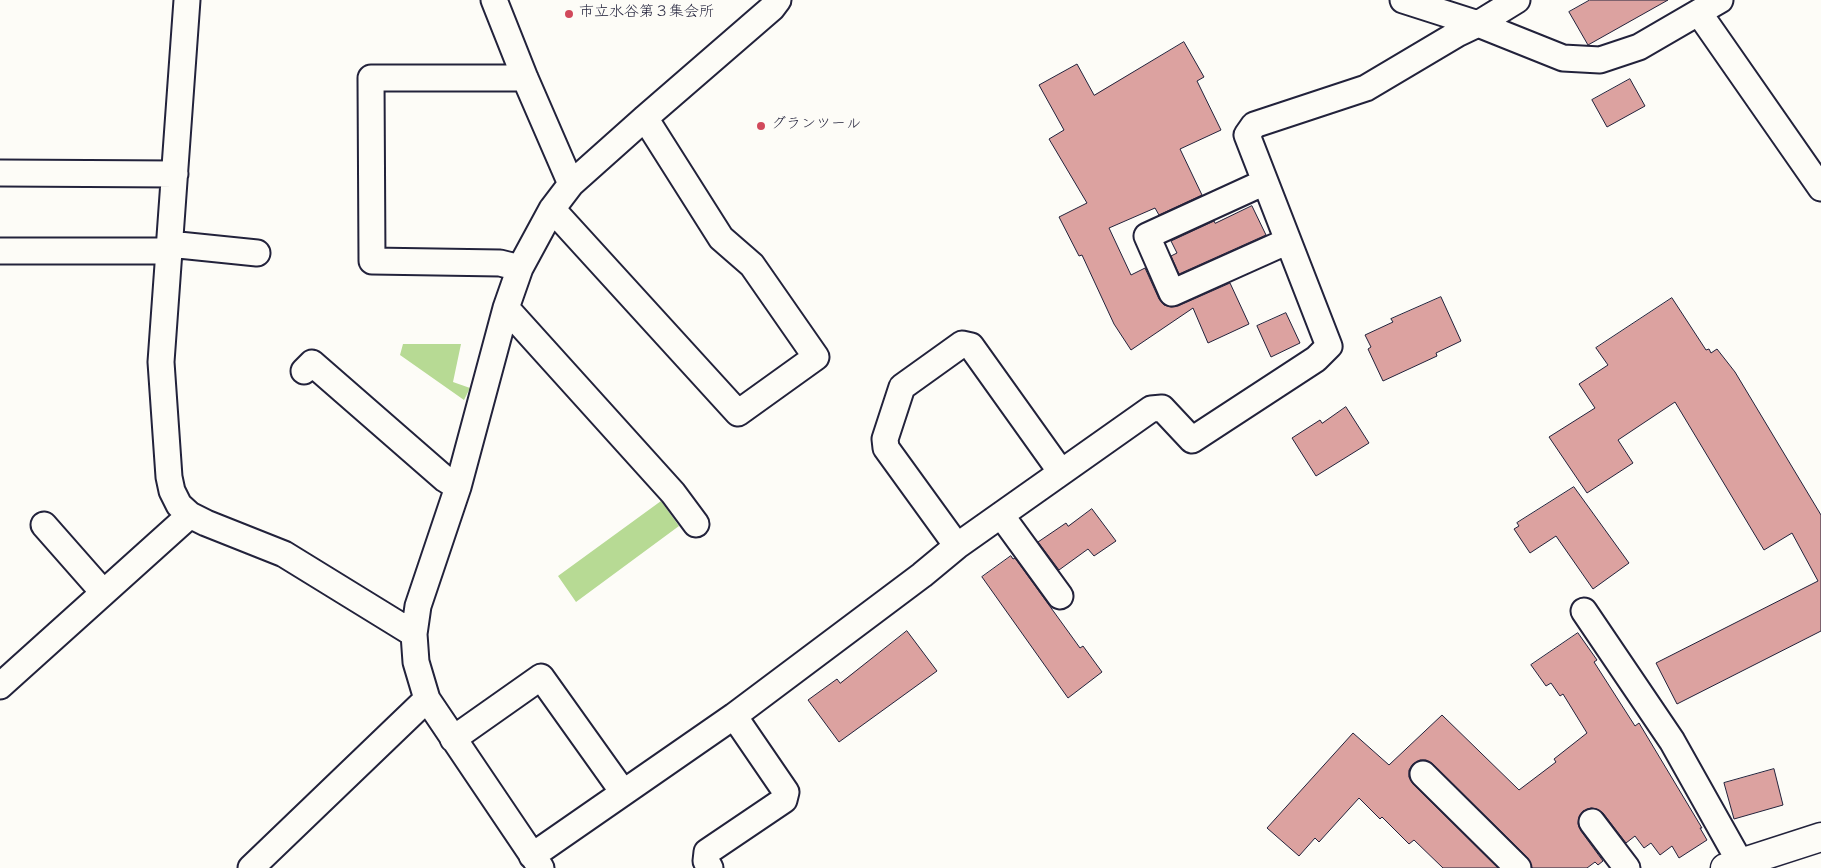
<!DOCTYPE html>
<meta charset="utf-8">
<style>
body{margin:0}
canvas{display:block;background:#fdfcf7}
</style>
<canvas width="1821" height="868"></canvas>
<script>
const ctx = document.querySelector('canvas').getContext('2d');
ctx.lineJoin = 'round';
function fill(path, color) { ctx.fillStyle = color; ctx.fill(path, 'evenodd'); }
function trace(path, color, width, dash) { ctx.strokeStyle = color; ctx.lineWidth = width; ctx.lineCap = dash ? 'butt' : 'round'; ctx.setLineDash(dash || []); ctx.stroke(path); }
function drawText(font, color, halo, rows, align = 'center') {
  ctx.font = font + ' Dekko,"Klee One",sans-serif'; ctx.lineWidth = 4; ctx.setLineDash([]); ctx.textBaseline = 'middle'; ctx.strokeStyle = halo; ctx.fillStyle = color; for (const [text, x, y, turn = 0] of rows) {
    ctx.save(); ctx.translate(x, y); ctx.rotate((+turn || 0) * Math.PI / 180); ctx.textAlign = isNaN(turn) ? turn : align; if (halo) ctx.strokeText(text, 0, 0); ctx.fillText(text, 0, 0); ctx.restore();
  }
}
const green = new Path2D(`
 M 403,344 L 461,344 L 453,382 L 470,388 L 464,400 L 400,355 Z
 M 661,501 L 679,526 L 576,602 L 558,576 Z`);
const building = new Path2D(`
 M 1590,0 L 1668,0 L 1588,45 L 1569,12 Z
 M 1184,42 L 1204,77 L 1197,81 L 1221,130 L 1180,149 L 1202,195 L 1159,215 L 1155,208 L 1109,228 L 1131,275 L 1145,268 L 1159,299 L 1164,305 L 1171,307 L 1178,306 L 1230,283 L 1249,324 L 1208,343 L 1193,308 L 1131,350 L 1114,324 L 1082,255 L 1079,256 L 1059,217 L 1087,203 L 1049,139 L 1064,130 L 1039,85 L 1077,64 L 1094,95 Z
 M 1630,79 L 1645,106 L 1607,127 L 1592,100 Z
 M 1252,206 L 1266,235 L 1179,274 L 1171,256 L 1177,253 L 1171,241 L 1214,221 L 1215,223 Z
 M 1441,297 L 1461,341 L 1436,353 L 1437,356 L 1383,381 L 1368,349 L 1371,347 L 1365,335 L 1393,322 L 1391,319 Z
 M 1672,298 L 1706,350 L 1709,349 L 1711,353 L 1717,349 L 1735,372 L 1821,515 L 1821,631 L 1677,704 L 1656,663 L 1818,581 L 1792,533 L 1764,550 L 1675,402 L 1618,440 L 1633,463 L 1587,493 L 1549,437 L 1595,408 L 1579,384 L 1608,365 L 1596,348 Z
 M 1286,313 L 1300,343 L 1271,357 L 1257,326 Z
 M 1346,407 L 1369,443 L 1316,476 L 1292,438 L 1320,420 L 1322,423 Z
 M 1574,487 L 1629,563 L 1593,589 L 1556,536 L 1530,553 L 1514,529 L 1519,526 L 1517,523 Z
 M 1092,509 L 1116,541 L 1094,556 L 1088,549 L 1059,570 L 1038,542 L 1066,523 L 1068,526 Z
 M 1011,556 L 1013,559 L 1015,558 L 1080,648 L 1083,646 L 1102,672 L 1068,698 L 982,577 Z
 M 907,631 L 937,671 L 839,742 L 808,700 L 837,679 L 840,683 Z
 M 1578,633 L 1597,660 L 1594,662 L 1635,726 L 1639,723 L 1702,828 L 1700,828 L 1707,840 L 1679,858 L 1672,846 L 1660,855 L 1651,843 L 1644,848 L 1635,836 L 1626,843 L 1603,813 L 1597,809 L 1591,808 L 1583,811 L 1579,817 L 1578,824 L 1581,831 L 1603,861 L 1598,865 L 1595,862 L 1587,868 L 1532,868 L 1528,858 L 1433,764 L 1426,760 L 1420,760 L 1413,764 L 1409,770 L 1409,777 L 1413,784 L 1498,868 L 1443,868 L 1414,840 L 1409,844 L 1382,817 L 1380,819 L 1359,798 L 1319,842 L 1315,838 L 1299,856 L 1267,828 L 1353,733 L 1389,765 L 1442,715 L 1519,790 L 1556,762 L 1554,759 L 1587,733 L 1563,694 L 1560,696 L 1551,683 L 1546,686 L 1531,665 Z
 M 1774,769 L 1783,805 L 1734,819 L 1724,783 Z`);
const street = new Path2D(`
 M 187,0 L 161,362 L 169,477 L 172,491 L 179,505 L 190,515 L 206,523 L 284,554 L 414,634
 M 494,0 L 525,78 L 571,184
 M 1403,0 L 1478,24 L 1563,58 L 1600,60 L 1639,47 L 1720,0
 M 1699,13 L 1821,188
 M 0,173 L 175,174
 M 1265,182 L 1147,236 L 1172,293 L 1288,241
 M 552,209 L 738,413 L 816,357 L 752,265 L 721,238 L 645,118
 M 169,244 L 257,253
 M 0,251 L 169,251
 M 520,268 L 500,263 L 372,261 L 371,78 L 525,78
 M 506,308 L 673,493 L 696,524
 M 304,371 L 312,363 L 445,479 L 458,487
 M 1001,515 L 1060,596
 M 44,525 L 103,592
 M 957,546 L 886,448 L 885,439 L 902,387 L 962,344 L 971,346 L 1061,472
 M 1584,611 L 1672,741 L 1741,864
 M 0,686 L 190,515
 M 453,739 L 541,677 L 623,792
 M 1423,774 L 1518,868
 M 1592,822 L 1627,868
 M 532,856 L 734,716 L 922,575 L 957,546 L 1151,409 L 1162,408 L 1192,440 L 1316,359 L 1329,346 L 1247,135 L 1254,125 L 1366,88 L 1457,34 L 1478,24 L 1517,0
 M 251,868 L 427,699
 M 541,868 L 427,699 L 416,662 L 414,634 L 418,606 L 458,487 L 506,308 L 520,268 L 552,209 L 571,184 L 645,118 L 772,8 L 778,0
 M 710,868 L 706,861 L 707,852 L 784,800 L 786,792 L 734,716`);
const secondary = new Path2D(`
 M 1725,868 L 1821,837`);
const markers = [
 [569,14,5,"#d1495b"],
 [761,126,5,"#d1495b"]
];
const poiNames = [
 ["市立水谷第３集会所",579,14],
 ["グランツール",771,126]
];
fill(green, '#b7da94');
fill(building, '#dca2a0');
trace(building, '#22223b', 1);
trace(street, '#22223b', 29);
trace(secondary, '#22223b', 31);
trace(street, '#fdfcf7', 25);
trace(secondary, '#fdfcf7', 28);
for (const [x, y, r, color] of markers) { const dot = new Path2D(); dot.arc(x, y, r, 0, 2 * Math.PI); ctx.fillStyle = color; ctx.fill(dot); trace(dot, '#fdfcf7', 2); }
drawText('15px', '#22223b', '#fdfcf7', poiNames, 'left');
</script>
